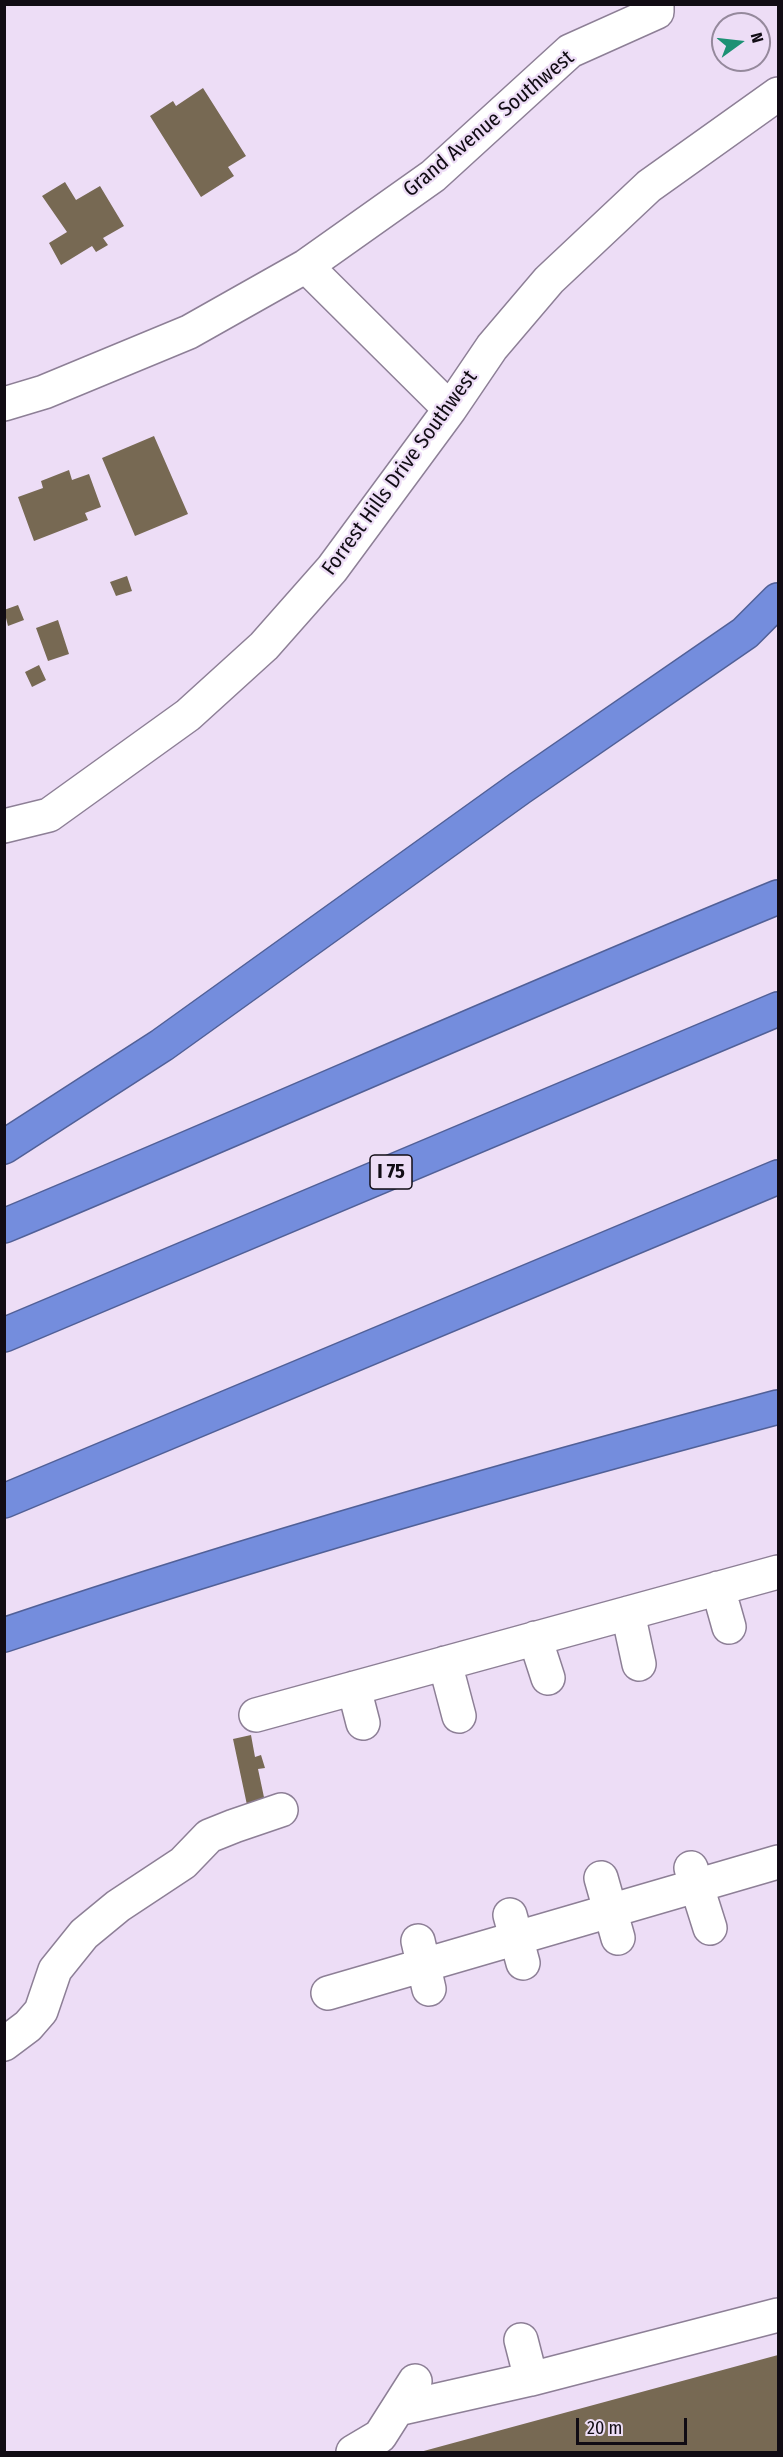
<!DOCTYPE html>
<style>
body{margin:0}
#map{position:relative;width:783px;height:2457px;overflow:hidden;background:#edddf6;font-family:"Fira Sans Condensed",sans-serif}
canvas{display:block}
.frame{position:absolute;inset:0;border:6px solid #110c14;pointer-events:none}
.north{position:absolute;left:711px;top:12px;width:60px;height:60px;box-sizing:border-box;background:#edddf6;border:2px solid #95899c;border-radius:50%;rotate:75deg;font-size:16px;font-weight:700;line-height:24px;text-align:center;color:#110c14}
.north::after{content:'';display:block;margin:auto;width:21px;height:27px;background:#1d9174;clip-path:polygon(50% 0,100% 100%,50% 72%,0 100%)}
.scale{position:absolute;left:576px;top:2418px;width:111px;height:27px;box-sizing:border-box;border:3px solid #110c14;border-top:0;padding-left:8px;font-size:18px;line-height:21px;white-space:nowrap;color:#110c14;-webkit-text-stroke:4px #edddf6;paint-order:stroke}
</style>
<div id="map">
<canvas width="783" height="2457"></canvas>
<div class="frame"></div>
<div class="north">N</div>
<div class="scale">20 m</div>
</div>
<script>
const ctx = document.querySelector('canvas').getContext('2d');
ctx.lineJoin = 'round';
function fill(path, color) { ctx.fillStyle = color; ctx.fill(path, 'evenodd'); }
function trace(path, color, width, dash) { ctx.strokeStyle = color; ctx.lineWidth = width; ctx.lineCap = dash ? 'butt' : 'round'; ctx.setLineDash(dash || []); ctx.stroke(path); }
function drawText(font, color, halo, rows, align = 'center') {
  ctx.font = font + ' "Fira Sans Condensed",sans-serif'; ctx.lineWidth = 4.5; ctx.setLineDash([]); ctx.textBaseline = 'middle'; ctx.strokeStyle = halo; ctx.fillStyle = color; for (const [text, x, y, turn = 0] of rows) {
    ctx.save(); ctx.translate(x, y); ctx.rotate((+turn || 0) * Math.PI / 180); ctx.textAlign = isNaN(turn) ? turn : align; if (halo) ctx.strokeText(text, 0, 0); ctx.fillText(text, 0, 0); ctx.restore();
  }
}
const building = new Path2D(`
 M 203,88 L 246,156 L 228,167 L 234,176 L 201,197 L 150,116 L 173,101 L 176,106 Z
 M 65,182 L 76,200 L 100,186 L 124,226 L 103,238 L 108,245 L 96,252 L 92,246 L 61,265 L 49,243 L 67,232 L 42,196 Z
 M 154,436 L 188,514 L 135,536 L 102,458 Z
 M 69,470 L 72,480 L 89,474 L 101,507 L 85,513 L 88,520 L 34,541 L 18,497 L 43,488 L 41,481 Z
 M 127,576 L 132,591 L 116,596 L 110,582 Z
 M 18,605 L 24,620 L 8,626 L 4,610 Z
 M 58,620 L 69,654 L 48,661 L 36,628 Z
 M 39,665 L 46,680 L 32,687 L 25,672 Z
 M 251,1735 L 255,1757 L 261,1755 L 265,1768 L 258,1769 L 265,1802 L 247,1805 L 233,1739 Z
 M 778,2355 L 778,2452 L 420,2452 Z`);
const minor = new Path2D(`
 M 306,266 L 450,409
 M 4,404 L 44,392 L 189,332 L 306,266 L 433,176 L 570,51 L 657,12 L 657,4
 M 4,826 L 49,815 L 188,715 L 264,646 L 332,569 L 450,409 L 492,347 L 549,280 L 649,186 L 778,94
 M 718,1588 L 729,1627
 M 628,1613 L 639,1664
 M 535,1638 L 548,1678
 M 445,1663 L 459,1716
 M 354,1688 L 363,1723
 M 256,1715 L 778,1572
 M 691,1868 L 710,1928
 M 601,1878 L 618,1938
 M 510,1915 L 523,1963
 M 418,1941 L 429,1989
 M 328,1993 L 778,1862
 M 4,2044 L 28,2026 L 41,2011 L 55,1970 L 84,1934 L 118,1906 L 183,1863 L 209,1836 L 234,1826 L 281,1810
 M 521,2340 L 531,2379
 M 398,2409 L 531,2379 L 778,2315
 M 353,2452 L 380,2436 L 415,2381`);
const highway = new Path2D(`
 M 4,1147 L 162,1045 L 520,788 L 745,633 L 778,600
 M 4,1226 C 263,1118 519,1003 778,897
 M 4,1335 L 778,1009
 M 4,1501 L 778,1177
 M 4,1635 C 259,1549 519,1476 778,1407`);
const shields = [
 [391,1172,42]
];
const shieldNames = [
 ["I 75",391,1172]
];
const streetNames = [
 ["Grand Avenue Southwest",489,124,-40],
 ["Forrest Hills Drive Southwest",400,473,-54]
];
fill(building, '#776953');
trace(minor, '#8d7f96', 36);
trace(highway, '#516097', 36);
trace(minor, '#fff', 33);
trace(highway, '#748ddd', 33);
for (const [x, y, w] of shields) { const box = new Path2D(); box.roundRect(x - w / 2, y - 17, w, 34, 4.5); ctx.fillStyle = '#edddf6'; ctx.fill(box); trace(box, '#110c14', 1.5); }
drawText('bold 20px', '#110c14', null, shieldNames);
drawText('21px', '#110c14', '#edddf6', streetNames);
</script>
